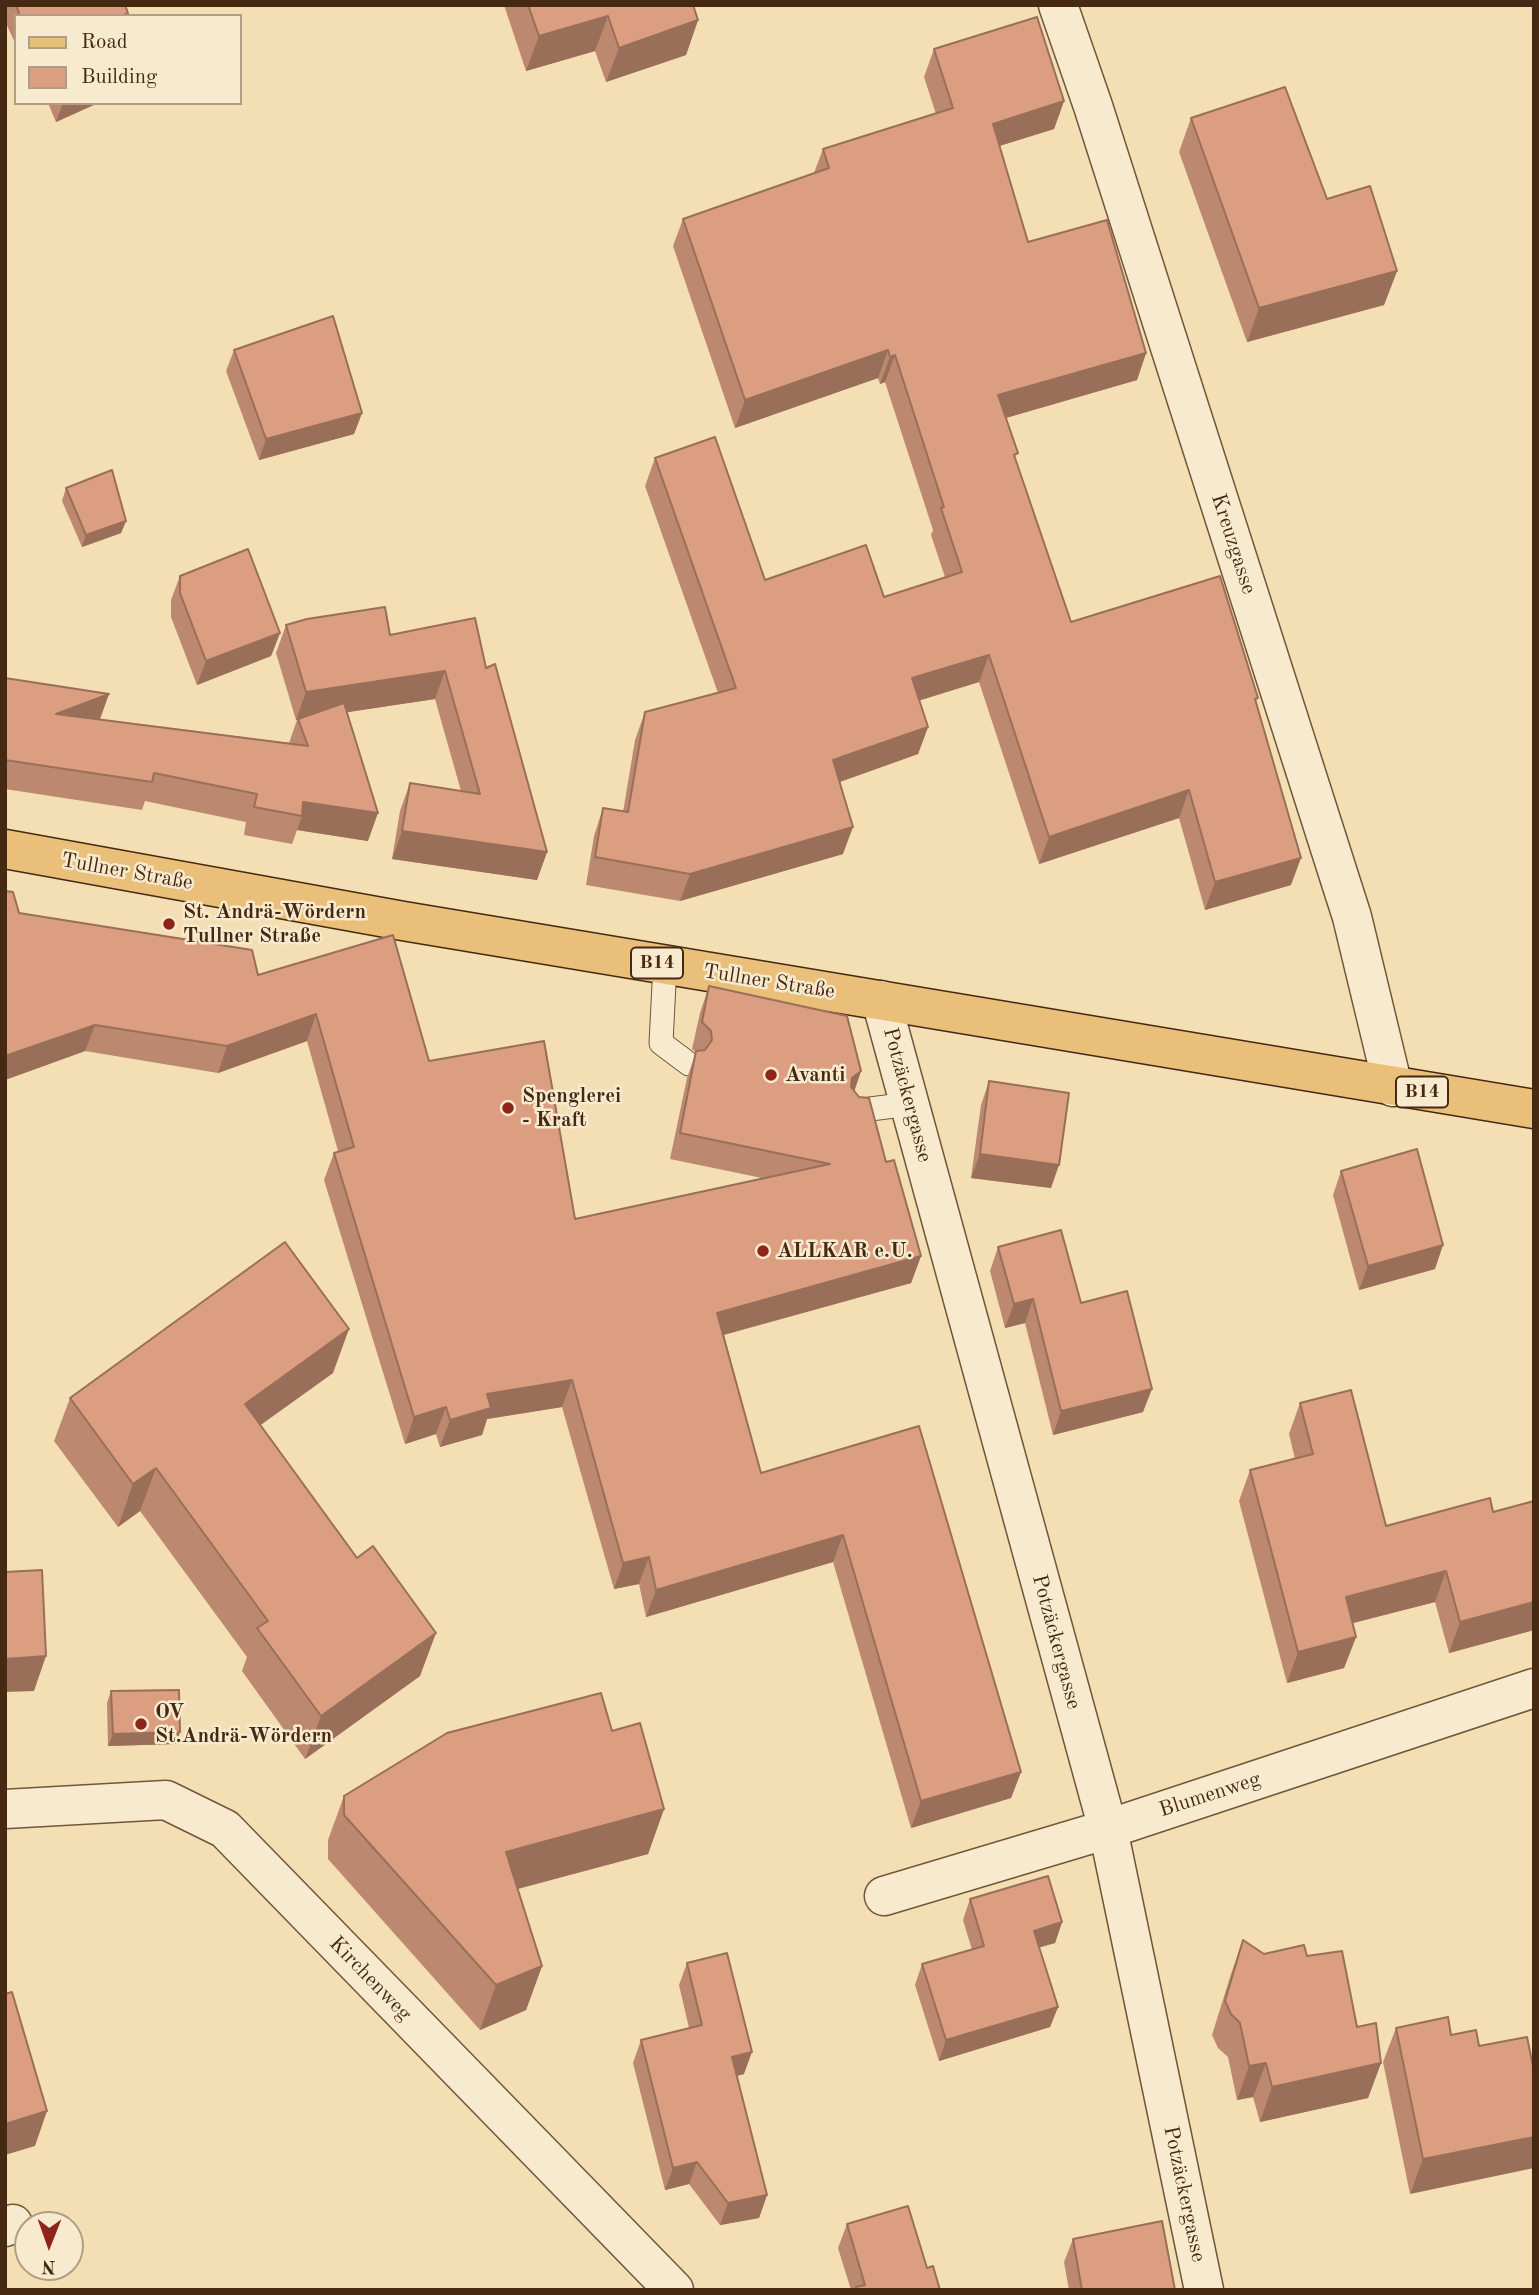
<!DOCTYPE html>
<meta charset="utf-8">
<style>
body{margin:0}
#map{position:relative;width:1539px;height:2295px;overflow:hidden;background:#f4deb4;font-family:"Old Standard TT",serif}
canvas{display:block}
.frame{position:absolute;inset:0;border:7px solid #452912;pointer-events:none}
.legend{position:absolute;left:14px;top:14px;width:228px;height:91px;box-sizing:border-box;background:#f8eace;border:2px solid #b09d83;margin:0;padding:9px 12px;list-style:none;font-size:21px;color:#452912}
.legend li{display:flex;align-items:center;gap:14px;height:35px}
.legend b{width:35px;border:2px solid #b09d83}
.north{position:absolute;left:14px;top:2211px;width:70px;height:70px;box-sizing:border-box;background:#f8eace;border:2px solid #b09d83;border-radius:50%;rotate:181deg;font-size:19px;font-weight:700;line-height:28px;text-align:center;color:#452912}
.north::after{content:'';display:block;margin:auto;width:24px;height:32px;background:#8f2418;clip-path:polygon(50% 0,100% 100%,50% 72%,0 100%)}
</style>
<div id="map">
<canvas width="1539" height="2295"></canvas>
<div class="frame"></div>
<ul class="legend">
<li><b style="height:9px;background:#eabf7a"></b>Road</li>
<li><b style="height:19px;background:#db9e81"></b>Building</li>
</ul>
<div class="north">N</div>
</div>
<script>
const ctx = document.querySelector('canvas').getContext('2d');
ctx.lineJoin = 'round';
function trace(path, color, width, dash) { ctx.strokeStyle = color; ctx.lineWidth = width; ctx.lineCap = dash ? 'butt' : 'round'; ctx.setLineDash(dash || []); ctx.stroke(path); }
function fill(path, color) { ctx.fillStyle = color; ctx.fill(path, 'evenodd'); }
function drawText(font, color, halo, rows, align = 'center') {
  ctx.font = font + ' "Old Standard TT",serif'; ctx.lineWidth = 5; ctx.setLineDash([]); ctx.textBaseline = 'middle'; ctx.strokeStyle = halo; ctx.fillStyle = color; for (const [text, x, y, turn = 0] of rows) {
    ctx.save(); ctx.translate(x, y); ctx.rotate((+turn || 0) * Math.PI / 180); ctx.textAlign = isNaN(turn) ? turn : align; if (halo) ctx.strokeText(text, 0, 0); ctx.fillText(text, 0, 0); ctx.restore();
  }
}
const service = new Path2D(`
 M 665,964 L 661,1043 L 689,1064
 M 855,1111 L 909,1104`);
const minor = new Path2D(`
 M 1058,5 L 1093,106 L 1352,917 L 1393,1087
 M 881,1000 L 1108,1829 L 1204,2290
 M 5,1809 L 166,1800 L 225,1829 L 674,2290
 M 884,1896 L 1108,1829 L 1534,1688
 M 5,2227 L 13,2224`);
const primary = new Path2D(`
 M 5,849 L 403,921 L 1534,1109`);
const wall = new Path2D(`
 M 5,5 L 125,5 L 127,16 L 16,16 L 16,45 L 5,21 Z
 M 504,5 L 693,5 L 698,20 L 686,55 L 606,82 L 595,51 L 526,71 Z
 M 934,49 L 1064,101 L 1054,129 L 999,146 L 1028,242 L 1146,353 L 1137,380 L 1006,418 L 1016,460 L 1071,622 L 1256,703 L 1291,885 L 1205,910 L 1179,818 L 1039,864 L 979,682 L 919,700 L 928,727 L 918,754 L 839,782 L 843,854 L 680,901 L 586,885 L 594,836 L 603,808 L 623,812 L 635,740 L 645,712 L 718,693 L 645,486 L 655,458 L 765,580 L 884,597 L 945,577 L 931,535 L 933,530 L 885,382 L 880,384 L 878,378 L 735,428 L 673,246 L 683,219 L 814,173 L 823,149 L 936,114 L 924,77 Z
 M 48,103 L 98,103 L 56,122 Z
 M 1191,118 L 1327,199 L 1397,271 L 1384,305 L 1247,342 L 1179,152 Z
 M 234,350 L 362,413 L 354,434 L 259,460 L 226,371 Z
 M 66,488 L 126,521 L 121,533 L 82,547 L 62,501 Z
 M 180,576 L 280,633 L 271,656 L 197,685 L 171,617 L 171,600 Z
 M 286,625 L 390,635 L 486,668 L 547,852 L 537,880 L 392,859 L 400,811 L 410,783 L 461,791 L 435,699 L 347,712 L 368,841 L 297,830 L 292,844 L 244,835 L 246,822 L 145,801 L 142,810 L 5,789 L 5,678 L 100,719 L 289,743 L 297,720 L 296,720 L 276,653 Z
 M 5,891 L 19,913 L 258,975 L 429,1061 L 575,1219 L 762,1178 L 670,1159 L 687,1078 L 696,1052 L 692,1049 L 700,1013 L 709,986 L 861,1071 L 854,1091 L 886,1162 L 921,1256 L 911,1283 L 724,1335 L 761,1473 L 919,1426 L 1021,1772 L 1011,1798 L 911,1828 L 833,1562 L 646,1617 L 639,1584 L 614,1589 L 562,1407 L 487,1419 L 482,1435 L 440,1447 L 436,1434 L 405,1444 L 324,1180 L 334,1153 L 338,1151 L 307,1041 L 218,1073 L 85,1051 L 5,1080 Z
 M 989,1081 L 1051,1188 L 971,1178 L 981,1105 Z
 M 1341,1171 L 1435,1269 L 1359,1290 L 1333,1195 Z
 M 998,1247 L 1081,1303 L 1143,1412 L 1053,1435 L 1025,1323 L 1005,1328 L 990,1271 Z
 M 333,1373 L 260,1425 L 420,1676 L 305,1759 L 242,1671 L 247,1657 L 140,1511 L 118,1527 L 54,1441 L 70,1398 Z
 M 1300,1403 L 1386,1526 L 1493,1512 L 1534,1501 L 1534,1630 L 1449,1653 L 1435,1602 L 1352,1623 L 1356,1637 L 1344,1668 L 1287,1683 L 1239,1501 L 1250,1470 L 1295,1459 L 1289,1434 Z
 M 111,1691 L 176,1744 L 108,1746 L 107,1703 Z
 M 612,1731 L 664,1809 L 648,1854 L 518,1889 L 542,1966 L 526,2010 L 480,2030 L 328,1859 L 328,1840 L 344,1796 Z
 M 970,1899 L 1062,1922 L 1055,1943 L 1039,1947 L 1058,2007 L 1050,2027 L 939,2061 L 915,1985 L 922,1964 L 972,1950 L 963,1920 Z
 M 1243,1940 L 1264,1954 L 1307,1956 L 1357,2027 L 1381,2063 L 1368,2098 L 1260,2122 L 1253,2097 L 1237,2100 L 1228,2057 L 1218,2048 L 1212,2035 L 1231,1974 Z
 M 687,1963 L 744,2074 L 737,2076 L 767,2195 L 759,2218 L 720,2225 L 689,2184 L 665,2190 L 633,2063 L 641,2040 L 689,2028 L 679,1985 Z
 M 1396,2028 L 1451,2035 L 1476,2030 L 1410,2194 L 1383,2062 Z
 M 847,2224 L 927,2268 L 940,2290 L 851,2290 L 838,2248 Z
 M 1073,2239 L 1175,2290 L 1069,2290 L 1064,2262 Z`);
const shadedWall = new Path2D(`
 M 608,16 L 595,51 L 526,71 L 539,36 Z
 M 698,20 L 686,55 L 606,82 L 619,48 Z
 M 1064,101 L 1054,129 L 983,151 L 993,124 Z
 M 63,103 L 98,103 L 56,122 Z
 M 1397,271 L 1384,305 L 1247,342 L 1259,308 Z
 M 888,350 L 878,378 L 735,428 L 745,400 Z
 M 1146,353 L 1137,380 L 988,423 L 998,395 Z
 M 895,355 L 885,382 L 880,384 L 890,357 Z
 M 362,413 L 354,434 L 259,460 L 266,439 Z
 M 126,521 L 121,533 L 82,547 L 86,535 Z
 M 280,633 L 271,656 L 197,685 L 206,661 Z
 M 989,655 L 979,682 L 902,706 L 912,678 Z
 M 445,671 L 435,699 L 296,720 L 306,692 Z
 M 109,694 L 99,722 L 56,714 Z
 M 928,727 L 918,754 L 823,788 L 833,760 Z
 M 1189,790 L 1179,818 L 1039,864 L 1049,837 Z
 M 303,802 L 378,813 L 368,841 L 297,830 L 302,816 Z
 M 853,827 L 843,854 L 680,901 L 690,874 Z
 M 402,831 L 547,852 L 537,880 L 392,859 Z
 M 1301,858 L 1291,885 L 1205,910 L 1215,882 Z
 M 316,1014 L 307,1041 L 218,1073 L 227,1046 Z
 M 95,1025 L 85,1051 L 5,1080 L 5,1056 Z
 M 861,1071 L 852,1098 L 842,1105 L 852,1078 Z
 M 980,1154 L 1059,1165 L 1051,1188 L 971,1178 Z
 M 1443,1245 L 1435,1269 L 1359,1290 L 1368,1266 Z
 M 921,1256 L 911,1283 L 708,1339 L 717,1313 Z
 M 1033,1299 L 1025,1323 L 1005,1328 L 1014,1304 Z
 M 349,1329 L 333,1373 L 230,1447 L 245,1404 Z
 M 572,1380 L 562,1407 L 487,1419 L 482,1435 L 440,1447 L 450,1420 L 487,1394 Z
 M 1152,1389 L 1143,1412 L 1053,1435 L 1061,1411 Z
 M 446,1407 L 436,1434 L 405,1444 L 414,1417 Z
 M 156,1468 L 140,1511 L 118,1527 L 133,1484 Z
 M 843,1535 L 833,1562 L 646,1617 L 656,1590 Z
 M 649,1557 L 639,1584 L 614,1589 L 623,1563 Z
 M 1446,1571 L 1435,1602 L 1334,1628 L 1346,1597 Z
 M 1534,1602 L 1534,1630 L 1449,1653 L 1460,1622 Z
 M 436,1633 L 420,1676 L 305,1759 L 321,1716 Z
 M 1356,1637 L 1344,1668 L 1287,1683 L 1298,1652 Z
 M 46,1656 L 34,1691 L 5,1692 L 5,1659 Z
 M 180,1732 L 176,1744 L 108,1746 L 113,1734 Z
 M 1021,1772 L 1011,1798 L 911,1828 L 921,1801 Z
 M 664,1809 L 648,1854 L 490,1896 L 506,1852 Z
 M 1062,1922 L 1055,1943 L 1027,1951 L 1034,1931 Z
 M 542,1966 L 526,2010 L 480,2030 L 496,1985 Z
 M 1058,2007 L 1050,2027 L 939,2061 L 946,2040 Z
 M 752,2052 L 744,2074 L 724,2079 L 732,2057 Z
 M 1266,2063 L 1253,2097 L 1237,2100 L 1249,2066 Z
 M 1381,2063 L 1368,2098 L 1260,2122 L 1272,2087 Z
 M 47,2111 L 35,2146 L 5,2155 L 5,2124 Z
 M 1534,2137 L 1534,2168 L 1410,2194 L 1423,2159 Z
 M 697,2162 L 689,2184 L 665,2190 L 673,2168 Z
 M 767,2195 L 759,2218 L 720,2225 L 728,2203 Z`);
const building = new Path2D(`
 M 16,5 L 125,5 L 128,13 L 121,16 L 20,16 Z
 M 528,5 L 693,5 L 698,20 L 619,48 L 608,16 L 539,36 Z
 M 1037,17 L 1064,101 L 993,124 L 1028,242 L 1107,220 L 1146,353 L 998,395 L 1018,453 L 1014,455 L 1071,622 L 1220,576 L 1258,698 L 1255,699 L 1301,858 L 1215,882 L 1189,790 L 1049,837 L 989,655 L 912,678 L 928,727 L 833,760 L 853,827 L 690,874 L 595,857 L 603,808 L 628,812 L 645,712 L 736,688 L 655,458 L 715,437 L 765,580 L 866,545 L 884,597 L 962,572 L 941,508 L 944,507 L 895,355 L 890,357 L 888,350 L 745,400 L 683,219 L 829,168 L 823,149 L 953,108 L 934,49 Z
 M 1285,87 L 1327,199 L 1370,186 L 1397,271 L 1259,308 L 1191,118 Z
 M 333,316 L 362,413 L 266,439 L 234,350 Z
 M 112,470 L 126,521 L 86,535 L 66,488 Z
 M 248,549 L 280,633 L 206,661 L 180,593 L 180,576 Z
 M 385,607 L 390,635 L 475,618 L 486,668 L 495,664 L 547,852 L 402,831 L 410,783 L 480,794 L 445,671 L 306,692 L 286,625 L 307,619 Z
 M 5,678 L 109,694 L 56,714 L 308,746 L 298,719 L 344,703 L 378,813 L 303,802 L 302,816 L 254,807 L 257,794 L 154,773 L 152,782 L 5,760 Z
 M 5,891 L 13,892 L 19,913 L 252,950 L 258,975 L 393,935 L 429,1061 L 544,1041 L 575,1219 L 830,1164 L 680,1133 L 696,1051 L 705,1050 L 712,1040 L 711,1031 L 702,1022 L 709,986 L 847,1016 L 861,1071 L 852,1078 L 851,1087 L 859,1097 L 869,1098 L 886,1162 L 894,1160 L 921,1256 L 717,1313 L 761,1473 L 919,1426 L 1021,1772 L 921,1801 L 843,1535 L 656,1590 L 649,1557 L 623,1563 L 572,1380 L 487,1394 L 491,1408 L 450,1420 L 446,1407 L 414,1417 L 334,1153 L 354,1147 L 316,1014 L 227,1046 L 95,1025 L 5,1056 Z
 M 989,1081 L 1069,1093 L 1059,1165 L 980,1154 Z
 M 1417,1149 L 1443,1245 L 1368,1266 L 1341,1171 Z
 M 1061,1230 L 1081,1303 L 1127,1291 L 1152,1389 L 1061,1411 L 1033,1299 L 1014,1304 L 998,1247 Z
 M 285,1242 L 349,1329 L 245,1404 L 357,1558 L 373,1546 L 436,1633 L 321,1716 L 257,1628 L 268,1621 L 156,1468 L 133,1484 L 70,1398 Z
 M 1351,1390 L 1386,1526 L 1490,1498 L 1493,1512 L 1534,1501 L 1534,1602 L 1460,1622 L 1446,1571 L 1346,1597 L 1356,1637 L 1298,1652 L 1250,1470 L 1313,1454 L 1300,1403 Z
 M 42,1570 L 46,1656 L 5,1659 L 5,1572 Z
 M 179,1690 L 180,1732 L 113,1734 L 111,1691 Z
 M 601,1693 L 612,1731 L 640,1723 L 664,1809 L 506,1852 L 542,1966 L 496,1985 L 344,1815 L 344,1796 L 447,1733 Z
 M 1048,1876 L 1062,1922 L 1034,1931 L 1058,2007 L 946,2040 L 922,1964 L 984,1946 L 970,1899 Z
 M 1243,1940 L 1264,1954 L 1304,1945 L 1307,1956 L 1342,1951 L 1357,2027 L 1376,2023 L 1381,2063 L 1272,2087 L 1266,2063 L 1249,2066 L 1240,2023 L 1231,2014 L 1225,2001 Z
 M 727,1953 L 752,2052 L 732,2057 L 767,2195 L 728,2203 L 697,2162 L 673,2168 L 641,2040 L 702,2025 L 687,1963 Z
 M 12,1992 L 47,2111 L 5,2124 L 5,1994 Z
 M 1448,2017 L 1451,2035 L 1476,2030 L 1479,2046 L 1527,2037 L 1534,2071 L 1534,2137 L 1423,2159 L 1396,2028 Z
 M 908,2206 L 927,2268 L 933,2266 L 940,2290 L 856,2290 L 856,2287 L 865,2285 L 847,2224 Z
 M 1162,2221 L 1175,2290 L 1082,2290 L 1073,2239 Z`);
const markers = [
 [169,924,7,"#8f2418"],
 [771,1075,7,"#8f2418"],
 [508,1108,7,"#8f2418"],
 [763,1251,7,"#8f2418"],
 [141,1724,7,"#8f2418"]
];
const shields = [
 [657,963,52],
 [1422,1092,52]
];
const shieldNames = [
 ["B14",657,963],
 ["B14",1422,1092]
];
const streetNames = [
 ["Kreuzgasse",1233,544,72],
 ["Tullner Straße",127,872,10],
 ["Tullner Straße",769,982,9],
 ["Potzäckergasse",907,1095,75],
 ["Potzäckergasse",1056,1642,75],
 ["Blumenweg",1210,1795,-18],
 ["Kirchenweg",370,1979,46],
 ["Potzäckergasse",1184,2194,78]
];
const poiNames = [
 ["St. Andrä-Wördern",183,912],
 ["Tullner Straße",183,936],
 ["Avanti",785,1075],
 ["Spenglerei",522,1096],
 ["- Kraft",522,1120],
 ["ALLKAR e.U.",777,1251],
 ["OV",155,1712],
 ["St.Andrä-Wördern",155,1736]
];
trace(service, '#71563a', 25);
trace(minor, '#71563a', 41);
trace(primary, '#452912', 41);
trace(service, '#f8eace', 23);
trace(minor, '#f8eace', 38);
trace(primary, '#eabf7a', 38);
fill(wall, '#bc886f');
fill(shadedWall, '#996f5a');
fill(building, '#db9e81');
trace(building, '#996f5a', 2);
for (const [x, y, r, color] of markers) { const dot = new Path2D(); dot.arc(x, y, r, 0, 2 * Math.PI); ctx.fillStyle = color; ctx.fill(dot); trace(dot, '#f8eace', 2.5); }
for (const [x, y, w] of shields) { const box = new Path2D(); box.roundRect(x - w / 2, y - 15.5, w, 31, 5); ctx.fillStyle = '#f8eace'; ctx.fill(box); trace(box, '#452912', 2); }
drawText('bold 19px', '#452912', null, shieldNames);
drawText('21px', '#452912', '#f8eace', streetNames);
drawText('bold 21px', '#452912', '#f8eace', poiNames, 'left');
</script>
